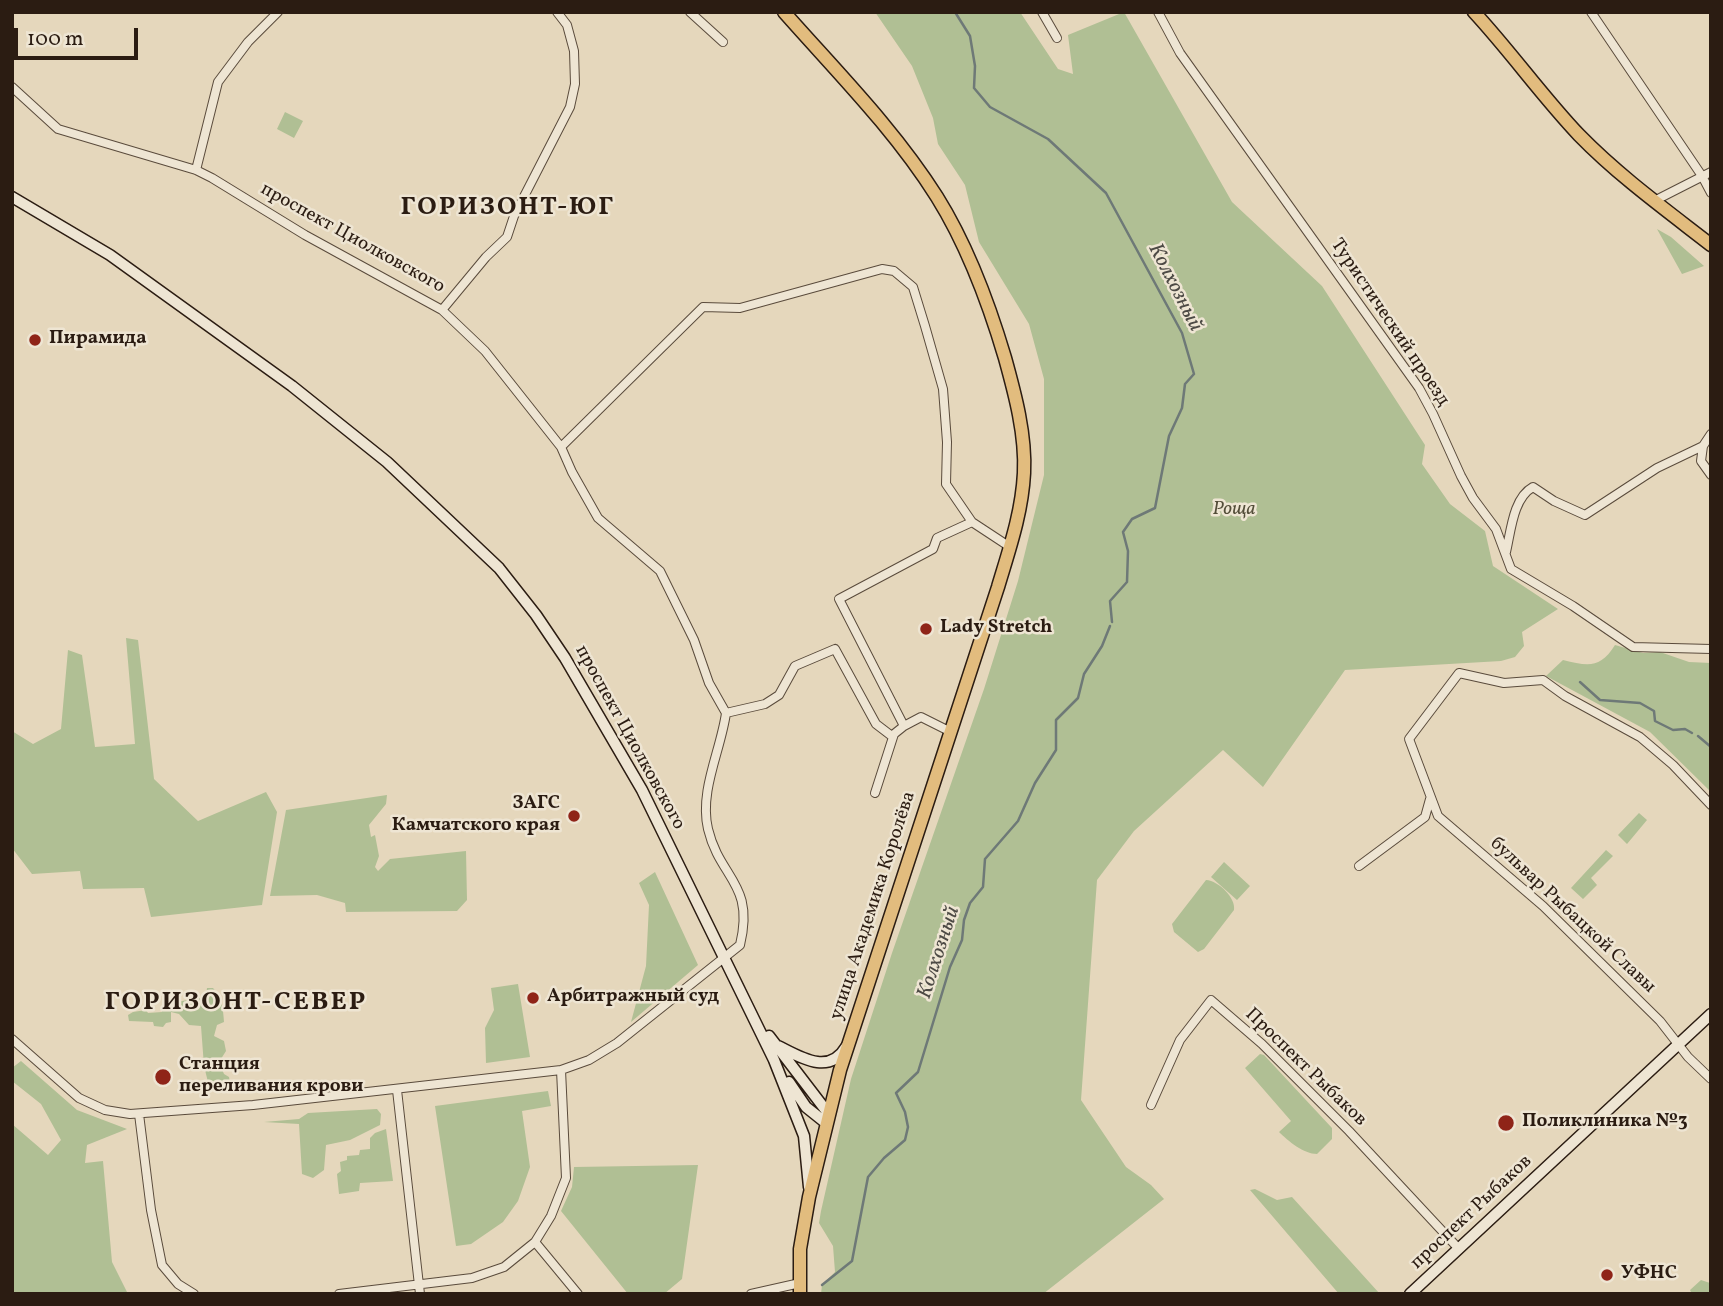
<!DOCTYPE html>
<meta charset="utf-8">
<style>
body{margin:0}
#map{position:relative;width:1723px;height:1306px;overflow:hidden;background:#e5d7bc;font-family:Vollkorn,serif}
canvas{display:block}
.frame{position:absolute;inset:0;border:14px solid #2b1c12;pointer-events:none}
.scale{position:absolute;left:14px;top:28px;width:124px;height:32px;box-sizing:border-box;border:4px solid #2b1c12;border-top:0;padding-left:9px;font-size:21px;line-height:24px;white-space:nowrap;color:#2b1c12;-webkit-text-stroke:5px #eee5d3;paint-order:stroke}
</style>
<div id="map">
<canvas width="1723" height="1306"></canvas>
<div class="frame"></div>
<div class="scale">100 m</div>
</div>
<script>
const ctx = document.querySelector('canvas').getContext('2d');
ctx.lineJoin = 'round';
function fill(path, color) { ctx.fillStyle = color; ctx.fill(path, 'evenodd'); }
function trace(path, color, width, dash) { ctx.strokeStyle = color; ctx.lineWidth = width; ctx.lineCap = dash ? 'butt' : 'round'; ctx.setLineDash(dash || []); ctx.stroke(path); }
function drawText(font, color, halo, rows, align = 'center') {
  ctx.font = font + ' Vollkorn,serif'; ctx.lineWidth = 5; ctx.setLineDash([]); ctx.textBaseline = 'middle'; ctx.strokeStyle = halo; ctx.fillStyle = color; for (const [text, x, y, turn = 0] of rows) {
    ctx.save(); ctx.translate(x, y); ctx.rotate((+turn || 0) * Math.PI / 180); ctx.textAlign = isNaN(turn) ? turn : align; if (halo) ctx.strokeText(text, 0, 0); ctx.fillText(text, 0, 0); ctx.restore();
  }
}
const green = new Path2D(`
 M 875,12 L 1020,12 L 1058,69 L 1073,74 L 1068,35 L 1124,12 L 1232,202 L 1322,286 L 1425,445 L 1422,464 L 1450,504 L 1485,531 L 1493,566 L 1558,609 L 1522,632 L 1524,646 L 1515,657 L 1501,661 L 1345,670 L 1263,787 L 1223,750 L 1134,831 L 1097,880 L 1081,1100 L 1126,1167 L 1151,1185 L 1164,1199 L 1043,1294 L 821,1294 L 822,1285 L 835,1272 L 833,1246 L 819,1223 L 821,1211 L 851,1079 L 892,953 L 984,689 L 1018,581 L 1044,475 L 1044,379 L 1029,324 L 979,242 L 965,185 L 938,144 L 933,118 L 912,66 Z
 M 285,112 L 303,121 L 294,138 L 277,129 Z
 M 1657,229 L 1671,237 L 1704,266 L 1682,274 Z
 M 126,638 L 138,640 L 154,779 L 198,821 L 266,792 L 277,812 L 262,905 L 151,917 L 144,888 L 83,889 L 80,871 L 32,874 L 12,848 L 12,731 L 33,744 L 61,729 L 68,650 L 82,655 L 95,747 L 135,744 Z
 M 1615,645 L 1643,653 L 1660,652 L 1689,662 L 1711,663 L 1711,792 L 1650,732 L 1546,676 L 1563,660 C 1588,666 1600,669 1615,645 Z
 M 387,795 L 386,804 L 369,825 L 371,837 L 375,835 L 379,856 L 375,867 L 378,871 L 390,859 L 466,851 L 467,900 L 457,911 L 346,912 L 345,903 L 317,895 L 270,896 L 286,810 Z
 M 1639,813 L 1647,820 L 1627,844 L 1618,835 Z
 M 1606,850 L 1613,856 L 1591,878 L 1597,885 L 1583,899 L 1571,888 Z
 M 1224,862 L 1250,886 L 1237,900 L 1211,877 Z
 M 655,872 L 698,965 L 631,1022 L 646,966 L 649,905 L 639,883 Z
 M 1206,880 C 1219,881 1236,898 1234,910 L 1204,949 L 1198,952 L 1174,932 L 1172,924 Z
 M 518,984 L 530,1057 L 486,1063 L 485,1028 L 494,1010 L 491,988 Z
 M 207,988 L 213,988 C 222,998 223,1009 224,1022 L 217,1025 L 214,1036 L 224,1041 L 226,1051 L 219,1062 L 224,1074 L 229,1077 L 231,1089 L 210,1090 L 204,1066 L 201,1026 L 189,1025 L 179,1014 L 171,1012 L 171,1022 L 166,1023 L 163,1027 L 154,1026 L 153,1022 L 129,1021 L 128,1015 L 133,1012 L 146,1010 L 148,1013 L 162,1012 L 161,1007 C 170,1001 193,1000 206,997 Z
 M 1260,1054 L 1264,1055 L 1332,1128 L 1332,1139 L 1317,1154 C 1304,1154 1288,1141 1279,1132 L 1291,1121 L 1245,1068 Z
 M 21,1061 L 77,1110 L 127,1129 L 87,1145 L 85,1163 L 103,1161 L 112,1262 L 128,1294 L 12,1294 L 12,1124 L 48,1155 L 61,1140 L 41,1104 L 12,1081 L 12,1068 Z
 M 548,1091 L 551,1106 L 522,1111 L 530,1167 L 518,1201 L 503,1222 L 471,1244 L 456,1246 L 435,1106 Z
 M 377,1109 L 381,1114 L 380,1125 L 350,1140 L 326,1145 L 324,1170 L 313,1178 L 302,1174 L 299,1124 L 264,1122 L 299,1119 L 308,1113 Z
 M 386,1129 L 393,1181 L 360,1183 L 359,1191 L 339,1194 L 337,1174 L 341,1171 L 340,1162 L 347,1160 L 347,1156 L 359,1155 L 360,1150 L 370,1149 L 370,1138 L 375,1133 Z
 M 698,1165 L 682,1279 L 664,1294 L 628,1294 L 561,1211 L 572,1187 L 574,1167 Z
 M 1255,1189 L 1277,1200 L 1292,1197 L 1380,1294 L 1339,1294 L 1250,1190 Z
 M 1701,1280 L 1710,1283 L 1711,1294 L 1692,1294 L 1690,1290 Z`);
const stream = new Path2D(`
 M 955,12 L 970,36 L 975,66 L 974,88 L 990,107 L 1048,139 L 1106,193 L 1182,333 L 1194,374 L 1185,384 L 1182,408 L 1169,436 L 1155,508 L 1132,519 L 1123,532 L 1128,551 L 1127,582 L 1110,601 L 1112,622
 M 1580,682 L 1600,700 L 1640,703 L 1654,711 L 1655,721 L 1673,730 L 1685,729 L 1692,733
 M 1698,736 L 1711,747
 M 822,1285 L 852,1261 L 868,1177 L 884,1158 L 905,1140 L 908,1127 L 905,1112 L 896,1093 L 918,1072 L 950,967 L 962,940 L 964,920 L 970,903 L 983,887 L 985,859 L 1018,821 L 1035,783 L 1056,750 L 1056,720 L 1078,698 L 1084,674 L 1102,646 L 1110,626`);
const street = new Path2D(`
 M 690,12 L 723,42
 M 1042,12 L 1057,38
 M 1158,12 L 1180,53 L 1419,388 L 1433,414 L 1461,476 L 1473,498 L 1496,529 L 1511,569 L 1573,606 L 1633,647 L 1711,649
 M 1591,12 L 1702,176 L 1711,193
 M 12,87 L 58,129 L 196,170 L 212,178 L 305,235 L 442,310 L 485,351 L 561,447 L 572,472 L 598,518 L 660,571 L 694,640 L 709,683 L 726,713 C 721,750 699,791 708,829 C 720,879 755,883 740,945 L 617,1043 L 589,1060 L 561,1070 L 253,1105 L 130,1114 L 105,1110 L 79,1098 L 12,1039
 M 196,170 L 218,82 L 248,42 L 278,12
 M 1654,201 L 1711,172
 M 442,310 L 486,257 L 507,237 L 514,216 L 570,107 L 575,84 L 574,51 L 567,25 L 557,12
 M 1711,434 L 1703,446 L 1701,461 L 1711,475
 M 561,447 L 703,307 L 740,308 L 882,269 L 894,271 L 913,287 L 925,326 L 943,389 L 947,442 L 946,484 L 972,522 L 1010,547
 M 1506,552 C 1511,531 1513,498 1533,487 L 1554,501 L 1585,515 L 1657,468 L 1703,446
 M 726,713 L 765,704 L 779,695 L 795,666 L 835,649 L 876,724 L 893,737
 M 951,732 L 921,717 L 904,726 L 839,599 L 933,549 L 937,538 L 972,522
 M 875,793 L 894,734 L 904,726
 M 1711,805 L 1673,765 L 1640,737 L 1565,696 L 1543,680 L 1504,683 L 1459,673 L 1409,739 L 1438,816 L 1543,906 L 1660,1021 L 1688,1057 L 1711,1079
 M 1359,866 L 1425,817 L 1430,799
 M 397,1090 L 420,1294
 M 1151,1105 L 1180,1040 L 1211,1000 L 1262,1044 L 1349,1131 L 1459,1249
 M 139,1114 L 151,1210 L 162,1265 L 178,1284 L 194,1294
 M 535,1242 L 578,1294
 M 339,1294 L 472,1278 L 504,1267 L 535,1242 L 551,1216 L 566,1178 L 561,1070
 M 751,1294 L 800,1283`);
const secondary = new Path2D(`
 M 12,197 L 110,255 L 292,386 L 387,462 L 499,568 L 536,615 L 565,658 L 642,790 L 774,1060 L 804,1136 L 809,1187
 M 769,1036 L 828,1113
 M 778,1046 C 800,1057 829,1076 846,1047
 M 789,1082 L 806,1107 L 826,1123
 M 1410,1294 L 1711,1014`);
const primary = new Path2D(`
 M 784,12 C 837,72 894,129 937,197 C 967,245 989,304 1005,358 C 1015,394 1026,435 1024,473 C 1022,513 1009,550 998,587 L 840,1070 L 809,1197 L 800,1249 L 800,1294
 M 1474,12 C 1511,52 1542,96 1579,135 C 1619,176 1666,210 1711,245`);
const markers = [
 [35,340,7,"#8f2418"],
 [926,629,7,"#8f2418"],
 [574,816,7,"#8f2418"],
 [533,998,7,"#8f2418"],
 [163,1077,9,"#8f2418"],
 [1506,1123,9,"#8f2418"],
 [1607,1275,7,"#8f2418"]
];
const streetNames = [
 ["проспект Циолковского",352,239,29],
 ["Туристический проезд",1389,323,56],
 ["проспект Циолковского",629,738,61],
 ["улица Академика Королёва",874,906,-72],
 ["бульвар Рыбацкой Славы",1572,916,43],
 ["Проспект Рыбаков",1305,1068,44],
 ["проспект Рыбаков",1472,1213,-43]
];
const poiNames = [
 ["Пирамида",49,340],
 ["Lady Stretch",940,629],
 ["ЗАГС",560,805,"right"],
 ["Камчатского края",560,827,"right"],
 ["Арбитражный суд",547,998],
 ["Станция",179,1066],
 ["переливания крови",179,1088],
 ["Поликлиника №3",1522,1123],
 ["УФНС",1621,1275]
];
const parkNames = [
 ["Роща",1234,511]
];
const waterNames = [
 ["Колхозный",1174,288,63],
 ["Колхозный",940,953,-72]
];
const districtNames = [
 ["ГОРИЗОНТ-ЮГ",508,209],
 ["ГОРИЗОНТ-СЕВЕР",236,1004]
];
fill(green, '#b0bf94');
trace(stream, '#6e7977', 2.5);
trace(street, '#5a4b3c', 10);
trace(secondary, '#2b1c12', 13);
trace(primary, '#2b1c12', 15);
trace(street, '#eee5d3', 8);
trace(secondary, '#eee5d3', 10);
trace(primary, '#e2bc7e', 12);
for (const [x, y, r, color] of markers) { const dot = new Path2D(); dot.arc(x, y, r, 0, 2 * Math.PI); ctx.fillStyle = color; ctx.fill(dot); trace(dot, '#eee5d3', 2.5); }
drawText('19px', '#2b1c12', '#eee5d3', streetNames);
drawText('bold 19px', '#2b1c12', '#eee5d3', poiNames, 'left');
drawText('italic 19px', '#534d39', '#eee5d3', parkNames);
drawText('italic 21px', '#4d4a45', '#eee5d3', waterNames);
ctx.letterSpacing = '2px';
drawText('bold 26px', '#2b1c12', '#eee5d3', districtNames);
ctx.letterSpacing = '0px';
</script>
